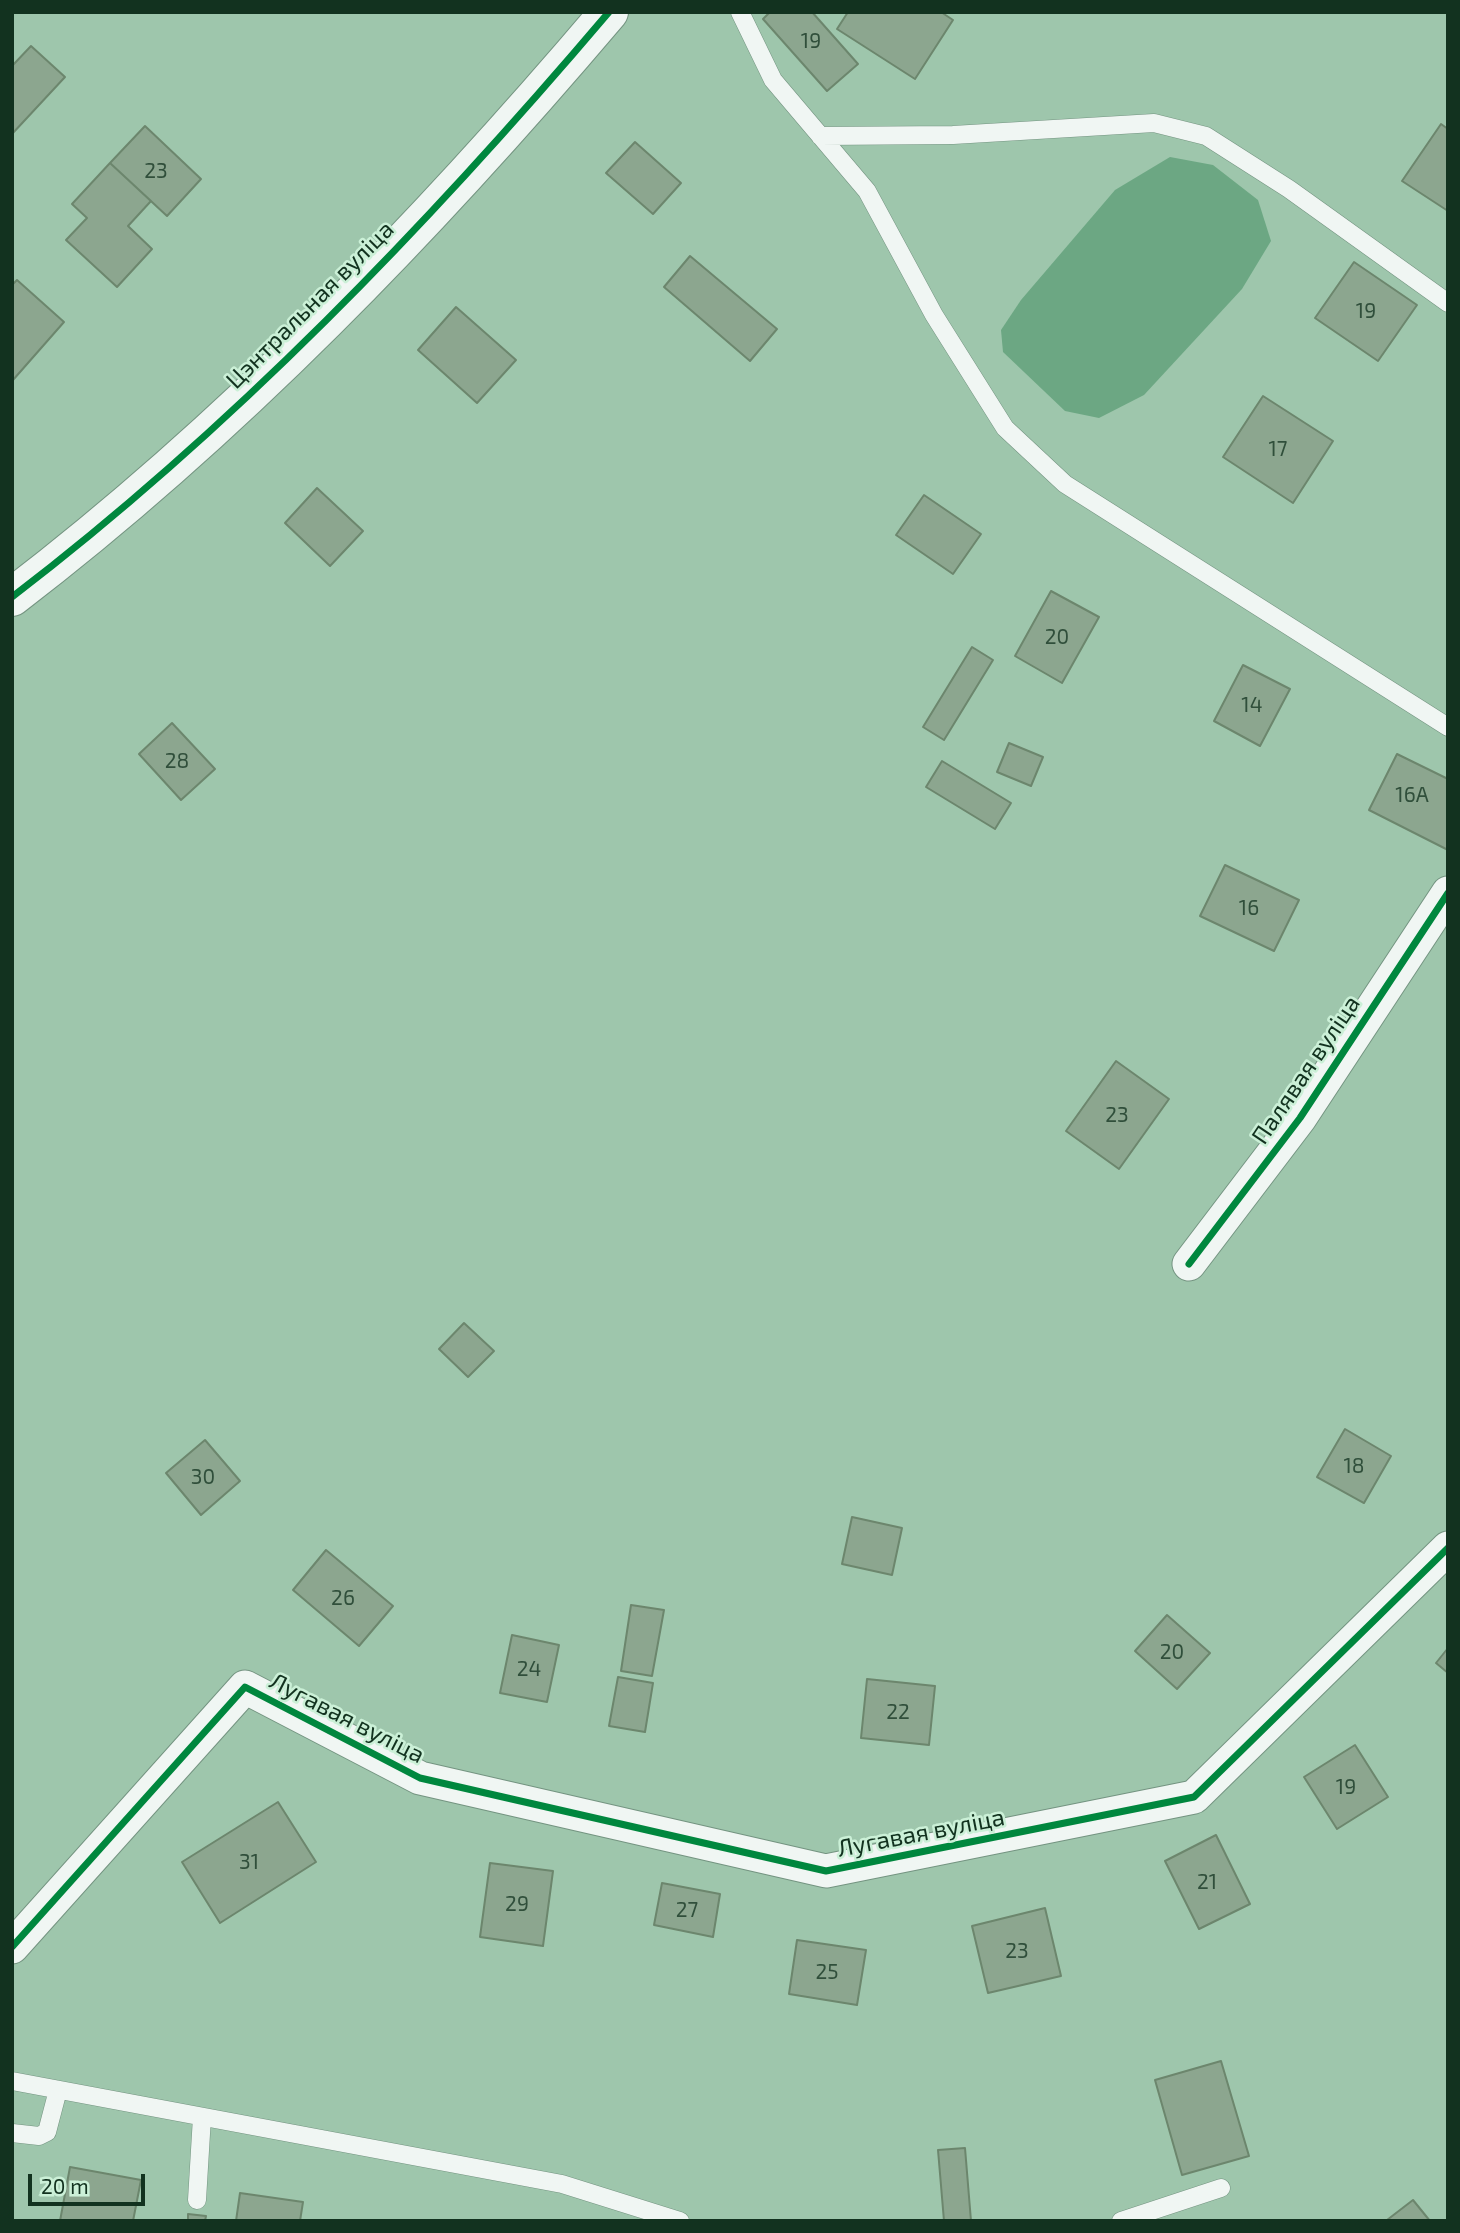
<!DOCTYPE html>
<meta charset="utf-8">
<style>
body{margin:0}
#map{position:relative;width:1460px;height:2233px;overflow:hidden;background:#9ec6ac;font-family:"Exo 2",sans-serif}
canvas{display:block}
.frame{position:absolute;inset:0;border:14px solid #12321f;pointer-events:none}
.scale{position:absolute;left:28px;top:2174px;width:117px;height:32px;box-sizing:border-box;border:4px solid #12321f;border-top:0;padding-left:9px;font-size:21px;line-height:24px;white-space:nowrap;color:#12321f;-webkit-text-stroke:5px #cbf0d7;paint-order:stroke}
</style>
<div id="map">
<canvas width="1460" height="2233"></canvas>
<div class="frame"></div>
<div class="scale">20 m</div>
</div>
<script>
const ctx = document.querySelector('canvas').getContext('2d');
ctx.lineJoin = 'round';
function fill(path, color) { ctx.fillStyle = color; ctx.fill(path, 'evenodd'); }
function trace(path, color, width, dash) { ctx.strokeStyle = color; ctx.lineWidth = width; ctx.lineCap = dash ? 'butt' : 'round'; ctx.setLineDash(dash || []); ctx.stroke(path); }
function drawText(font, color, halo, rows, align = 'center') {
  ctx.font = font + ' "Exo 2",sans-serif'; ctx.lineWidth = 5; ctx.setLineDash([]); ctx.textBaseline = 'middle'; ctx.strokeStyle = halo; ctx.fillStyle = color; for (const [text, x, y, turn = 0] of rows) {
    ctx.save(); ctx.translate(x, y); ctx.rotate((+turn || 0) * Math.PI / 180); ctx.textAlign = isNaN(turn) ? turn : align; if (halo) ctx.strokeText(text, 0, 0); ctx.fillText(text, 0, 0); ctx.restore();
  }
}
const water = new Path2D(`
 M 1170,157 L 1213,165 L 1258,200 L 1271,241 L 1242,289 L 1144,395 L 1099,418 L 1065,411 L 1003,352 L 1001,330 L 1021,300 L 1115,190 Z`);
const building = new Path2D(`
 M 770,12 L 812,12 L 858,64 L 827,91 L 763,19 Z
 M 848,12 L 941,12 L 953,20 L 915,79 L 837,29 Z
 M 31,46 L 65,77 L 12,134 L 12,66 Z
 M 1441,124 L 1448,129 L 1448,211 L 1402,181 Z
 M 145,126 L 201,179 L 167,216 L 110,163 Z
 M 635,142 L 681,183 L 653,214 L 606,173 Z
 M 110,163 L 151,201 L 128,226 L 152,249 L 117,287 L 66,240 L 87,218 L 72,204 Z
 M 690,256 L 777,329 L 750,361 L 664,287 Z
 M 1354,262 L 1417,305 L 1378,361 L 1315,318 Z
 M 17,280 L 64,322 L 13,380 L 12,285 Z
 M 456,307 L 516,360 L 477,403 L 418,350 Z
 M 1263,396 L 1333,441 L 1293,503 L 1223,457 Z
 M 317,488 L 363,531 L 330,566 L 285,523 Z
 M 924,495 L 981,534 L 953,574 L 896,535 Z
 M 1051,591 L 1099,617 L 1062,683 L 1015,656 Z
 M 972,647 L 993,660 L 944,740 L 923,727 Z
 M 1243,665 L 1290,689 L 1260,746 L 1214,721 Z
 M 172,723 L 215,769 L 181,800 L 139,754 Z
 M 1009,743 L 1043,757 L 1031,786 L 997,772 Z
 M 1397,754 L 1448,779 L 1448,850 L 1369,810 Z
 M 942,761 L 1011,803 L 995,829 L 926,787 Z
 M 1225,865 L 1299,900 L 1274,951 L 1200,916 Z
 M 1116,1061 L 1169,1099 L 1119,1169 L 1066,1131 Z
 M 464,1323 L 494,1351 L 468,1377 L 439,1349 Z
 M 1345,1429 L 1391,1456 L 1364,1503 L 1317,1477 Z
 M 205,1440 L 240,1481 L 201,1515 L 166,1473 Z
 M 852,1517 L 902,1528 L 892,1575 L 842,1564 Z
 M 326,1550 L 393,1606 L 359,1646 L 293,1590 Z
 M 631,1605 L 664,1610 L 652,1676 L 621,1671 Z
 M 1167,1615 L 1210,1653 L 1177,1689 L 1135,1651 Z
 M 512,1635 L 559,1645 L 547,1702 L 500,1693 Z
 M 1448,1648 L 1448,1673 L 1436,1663 Z
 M 618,1677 L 653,1683 L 645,1732 L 609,1726 Z
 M 867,1679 L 935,1686 L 929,1745 L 861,1738 Z
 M 1355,1745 L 1388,1797 L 1337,1829 L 1304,1777 Z
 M 278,1802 L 316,1862 L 220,1923 L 182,1862 Z
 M 1216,1835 L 1250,1904 L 1199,1929 L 1165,1861 Z
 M 490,1863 L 553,1871 L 543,1946 L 480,1937 Z
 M 662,1883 L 720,1894 L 713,1937 L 654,1925 Z
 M 1045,1908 L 1061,1976 L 988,1993 L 972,1926 Z
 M 797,1940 L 866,1950 L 857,2005 L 789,1994 Z
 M 1221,2061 L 1249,2156 L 1182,2175 L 1155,2080 Z
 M 965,2148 L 971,2221 L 944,2221 L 938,2150 Z
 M 70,2167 L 141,2180 L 133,2221 L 60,2221 Z
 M 240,2193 L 303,2202 L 300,2221 L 236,2221 Z
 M 1413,2200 L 1430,2221 L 1388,2221 L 1387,2220 Z
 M 188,2214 L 206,2216 L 205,2221 L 188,2221 Z`);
const service = new Path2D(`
 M 740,12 L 773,80 L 867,191 L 934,315 L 1005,428 L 1065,484 L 1448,727
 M 820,136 L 953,135 L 1154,123 L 1206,136 L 1289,189 L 1448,303
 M 12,2081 L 562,2184 L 680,2221
 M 12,2133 L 39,2136 L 47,2132 L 58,2090
 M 197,2200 L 202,2117
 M 1121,2221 L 1221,2188`);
const minor = new Path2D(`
 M 1189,1264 L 1300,1118 L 1448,893
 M 12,1947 L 245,1687 L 420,1778 L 826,1871 L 1194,1797 L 1448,1548`);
const tertiary = new Path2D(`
 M 12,597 C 233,428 429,224 609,12`);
const cycleway = new Path2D(`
 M 12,597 C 233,428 429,224 609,12
 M 1189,1264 L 1300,1118 L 1448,893
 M 12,1947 L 245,1687 L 420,1778 L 826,1871 L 1194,1797 L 1448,1548`);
const numberNames = [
 ["19",811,41],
 ["23",156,171],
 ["19",1366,311],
 ["17",1278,449],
 ["20",1057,637],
 ["14",1252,705],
 ["28",177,761],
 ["16А",1412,795],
 ["16",1249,908],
 ["23",1117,1115],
 ["18",1354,1466],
 ["30",203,1477],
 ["26",343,1598],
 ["20",1172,1652],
 ["24",529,1669],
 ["22",898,1712],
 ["19",1346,1787],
 ["31",249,1862],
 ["21",1207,1882],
 ["29",517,1904],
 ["27",687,1910],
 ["23",1017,1951],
 ["25",827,1972]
];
const streetNames = [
 ["Цэнтральная вуліца",310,305,-45],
 ["Палявая вуліца",1306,1070,-56],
 ["Лугавая вуліца",347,1718,27],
 ["Лугавая вуліца",921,1833,-11]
];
fill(water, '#6ca783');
fill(building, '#8ca68f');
trace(building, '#6c866d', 2);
trace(service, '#749481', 19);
trace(minor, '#749481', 35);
trace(tertiary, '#749481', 40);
trace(service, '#f0f6f3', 18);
trace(minor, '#f0f6f3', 33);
trace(tertiary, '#f0f6f3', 38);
trace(cycleway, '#00873e', 7);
drawText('21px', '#304f3b', null, numberNames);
drawText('24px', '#12321f', '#cbf0d7', streetNames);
</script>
